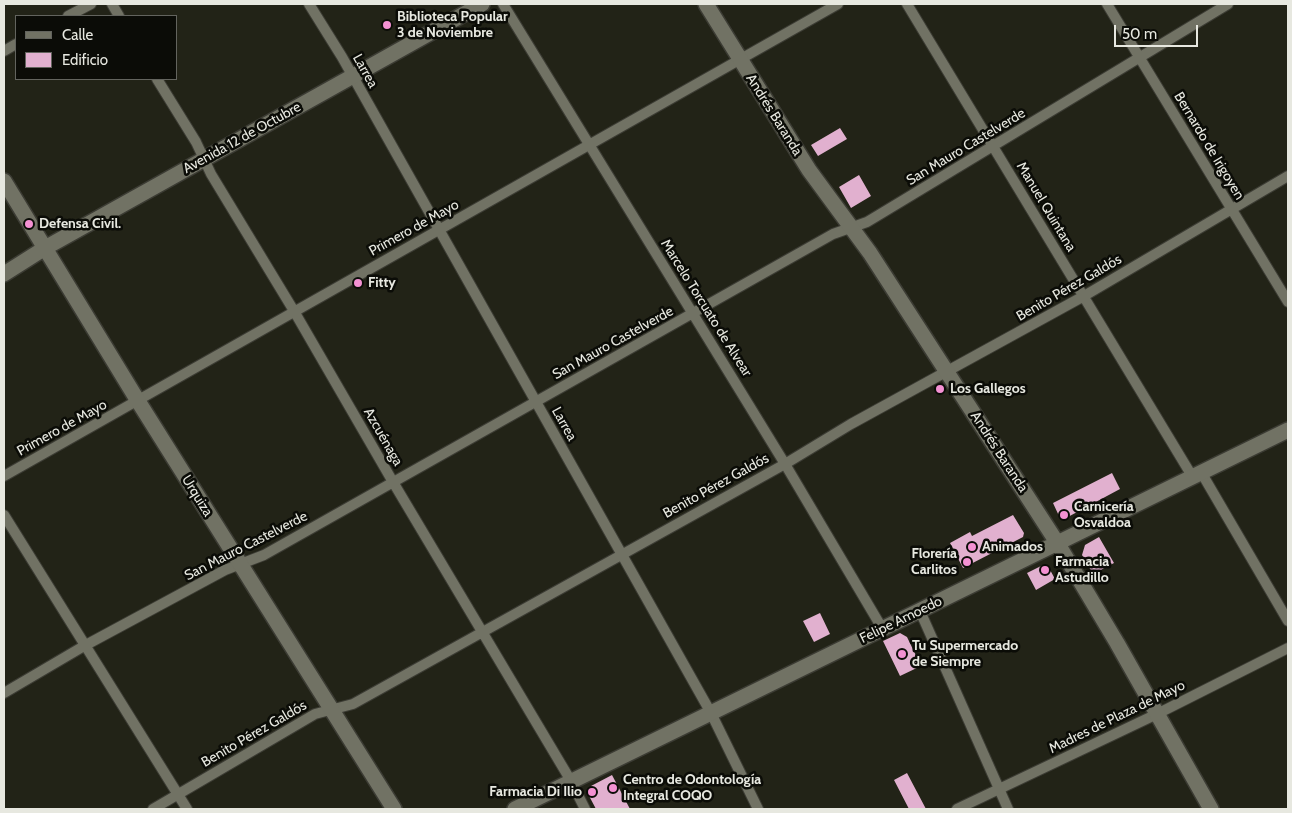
<!DOCTYPE html>
<meta charset="utf-8">
<style>
body{margin:0}
#map{position:relative;width:1292px;height:813px;overflow:hidden;background:#222317;font-family:Cabin,sans-serif}
canvas{display:block}
.frame{position:absolute;inset:0;border:5px solid #e7e8e0;pointer-events:none}
.legend{position:absolute;left:15px;top:15px;width:162px;height:65px;box-sizing:border-box;background:#0b0c07;border:1px solid #63645e;margin:0;padding:6px 9px;list-style:none;font-size:15px;color:#e7e8e0}
.legend li{display:flex;align-items:center;gap:10px;height:25px}
.legend b{width:25px;border:1px solid #63645e}
.scale{position:absolute;left:1114px;top:25px;width:84px;height:22px;box-sizing:border-box;border:2px solid #e7e8e0;border-top:0;padding-left:6px;font-size:15px;line-height:18px;white-space:nowrap;color:#e7e8e0;-webkit-text-stroke:4px #0b0c07;paint-order:stroke}
</style>
<div id="map">
<canvas width="1292" height="813"></canvas>
<div class="frame"></div>
<ul class="legend">
<li><b style="height:6px;background:#717264"></b>Calle</li>
<li><b style="height:14px;background:#e1b0cf"></b>Edificio</li>
</ul>
<div class="scale">50 m</div>
</div>
<script>
const ctx = document.querySelector('canvas').getContext('2d');
ctx.lineJoin = 'round';
function fill(path, color) { ctx.fillStyle = color; ctx.fill(path, 'evenodd'); }
function trace(path, color, width, dash) { ctx.strokeStyle = color; ctx.lineWidth = width; ctx.lineCap = dash ? 'butt' : 'round'; ctx.setLineDash(dash || []); ctx.stroke(path); }
function drawText(font, color, halo, rows, align = 'center') {
  ctx.font = font + ' Cabin,sans-serif'; ctx.lineWidth = 5; ctx.setLineDash([]); ctx.textBaseline = 'middle'; ctx.strokeStyle = halo; ctx.fillStyle = color; for (const [text, x, y, turn = 0] of rows) {
    ctx.save(); ctx.translate(x, y); ctx.rotate((+turn || 0) * Math.PI / 180); ctx.textAlign = isNaN(turn) ? turn : align; if (halo) ctx.strokeText(text, 0, 0); ctx.fillText(text, 0, 0); ctx.restore();
  }
}
const building = new Path2D(`
 M 840,128 L 847,139 L 818,156 L 811,145 Z
 M 859,175 L 871,196 L 851,208 L 839,187 Z
 M 1112,473 L 1120,489 L 1066,518 L 1059,516 L 1053,503 Z
 M 1013,515 L 1024,533 L 1023,537 L 963,568 L 950,543 L 970,532 L 972,536 Z
 M 1099,537 L 1114,563 L 1093,574 L 1082,555 L 1085,545 Z
 M 1043,565 L 1049,568 L 1055,579 L 1036,590 L 1027,573 Z
 M 820,613 L 830,634 L 814,642 L 803,621 Z
 M 900,633 L 907,637 L 921,666 L 900,676 L 883,641 Z
 M 907,773 L 926,809 L 909,809 L 894,780 Z
 M 612,775 L 630,809 L 596,809 L 588,794 L 590,793 L 588,790 L 592,788 L 591,786 Z`);
const street = new Path2D(`
 M 112,4 L 119,16
 M 309,4 L 342,57 L 711,713 L 758,809
 M 503,4 L 785,464 L 882,628
 M 907,4 L 1192,476
 M 1107,4 L 1288,302
 M 68,16 L 91,4
 M 4,51 L 16,44
 M 157,79 L 196,142 L 211,174 L 294,311 L 393,482 L 571,781 L 585,809
 M 1201,472 L 1288,621
 M 4,476 L 838,4
 M 4,515 L 187,809
 M 920,611 L 1008,809
 M 4,693 L 84,646 L 225,570 L 264,555 L 833,234 L 867,222 L 877,216 L 1228,4
 M 153,809 L 315,714 L 353,704 L 785,464 L 851,424 L 1084,296 L 1288,176
 M 957,809 L 1157,714 L 1288,648`);
const secondary = new Path2D(`
 M 706,4 L 809,170 L 870,253 L 1058,544 L 1117,643 L 1211,809
 M 4,181 L 138,401 L 394,809
 M 4,274 L 45,248 L 482,4
 M 515,809 L 1288,430`);
const markers = [
 [387,25,5,"#f491d3"],
 [29,224,5,"#f491d3"],
 [358,283,5,"#f491d3"],
 [940,389,5,"#f491d3"],
 [1064,515,5,"#f491d3"],
 [972,547,5,"#f491d3"],
 [967,562,5,"#f491d3"],
 [1045,570,5,"#f491d3"],
 [902,654,5,"#f491d3"],
 [613,788,5,"#f491d3"],
 [592,792,5,"#f491d3"]
];
const poiNames = [
 ["Biblioteca Popular",397,17],
 ["3 de Noviembre",397,33],
 ["Defensa Civil.",39,224],
 ["Fitty",368,283],
 ["Los Gallegos",950,389],
 ["Carnicería",1074,507],
 ["Osvaldoa",1074,523],
 ["Animados",982,547],
 ["Florería",957,554,"right"],
 ["Carlitos",957,570,"right"],
 ["Farmacia",1055,562],
 ["Astudillo",1055,578],
 ["Tu Supermercado",912,646],
 ["de Siempre",912,662],
 ["Centro de Odontología",623,780],
 ["Integral COQO",623,796],
 ["Farmacia Di Ilio",582,792,"right"]
];
const streetNames = [
 ["Larrea",365,71,61],
 ["Andrés Baranda",774,115,58],
 ["Avenida 12 de Octubre",242,138,-29],
 ["Bernardo de Irigoyen",1209,146,59],
 ["San Mauro Castelverde",966,147,-31],
 ["Manuel Quintana",1046,207,59],
 ["Primero de Mayo",414,228,-29],
 ["Benito Pérez Galdós",1069,288,-30],
 ["Marcelo Torcuato de Alvear",706,308,58],
 ["San Mauro Castelverde",613,343,-29],
 ["Larrea",564,424,61],
 ["Primero de Mayo",62,428,-29],
 ["Azcuénaga",383,437,60],
 ["Andrés Baranda",999,452,57],
 ["Benito Pérez Galdós",716,486,-29],
 ["Urquiza",197,496,58],
 ["San Mauro Castelverde",246,546,-27],
 ["Felipe Amoedo",901,620,-26],
 ["Madres de Plaza de Mayo",1117,717,-26],
 ["Benito Pérez Galdós",254,734,-30]
];
fill(building, '#e1b0cf');
trace(street, '#3c3c34', 12);
trace(secondary, '#3c3c34', 18);
trace(street, '#717264', 10);
trace(secondary, '#717264', 15);
for (const [x, y, r, color] of markers) { const dot = new Path2D(); dot.arc(x, y, r, 0, 2 * Math.PI); ctx.fillStyle = color; ctx.fill(dot); trace(dot, '#0b0c07', 2); }
drawText('bold 14px', '#e7e8e0', '#0b0c07', poiNames, 'left');
drawText('14px', '#e7e8e0', '#0b0c07', streetNames);
</script>
